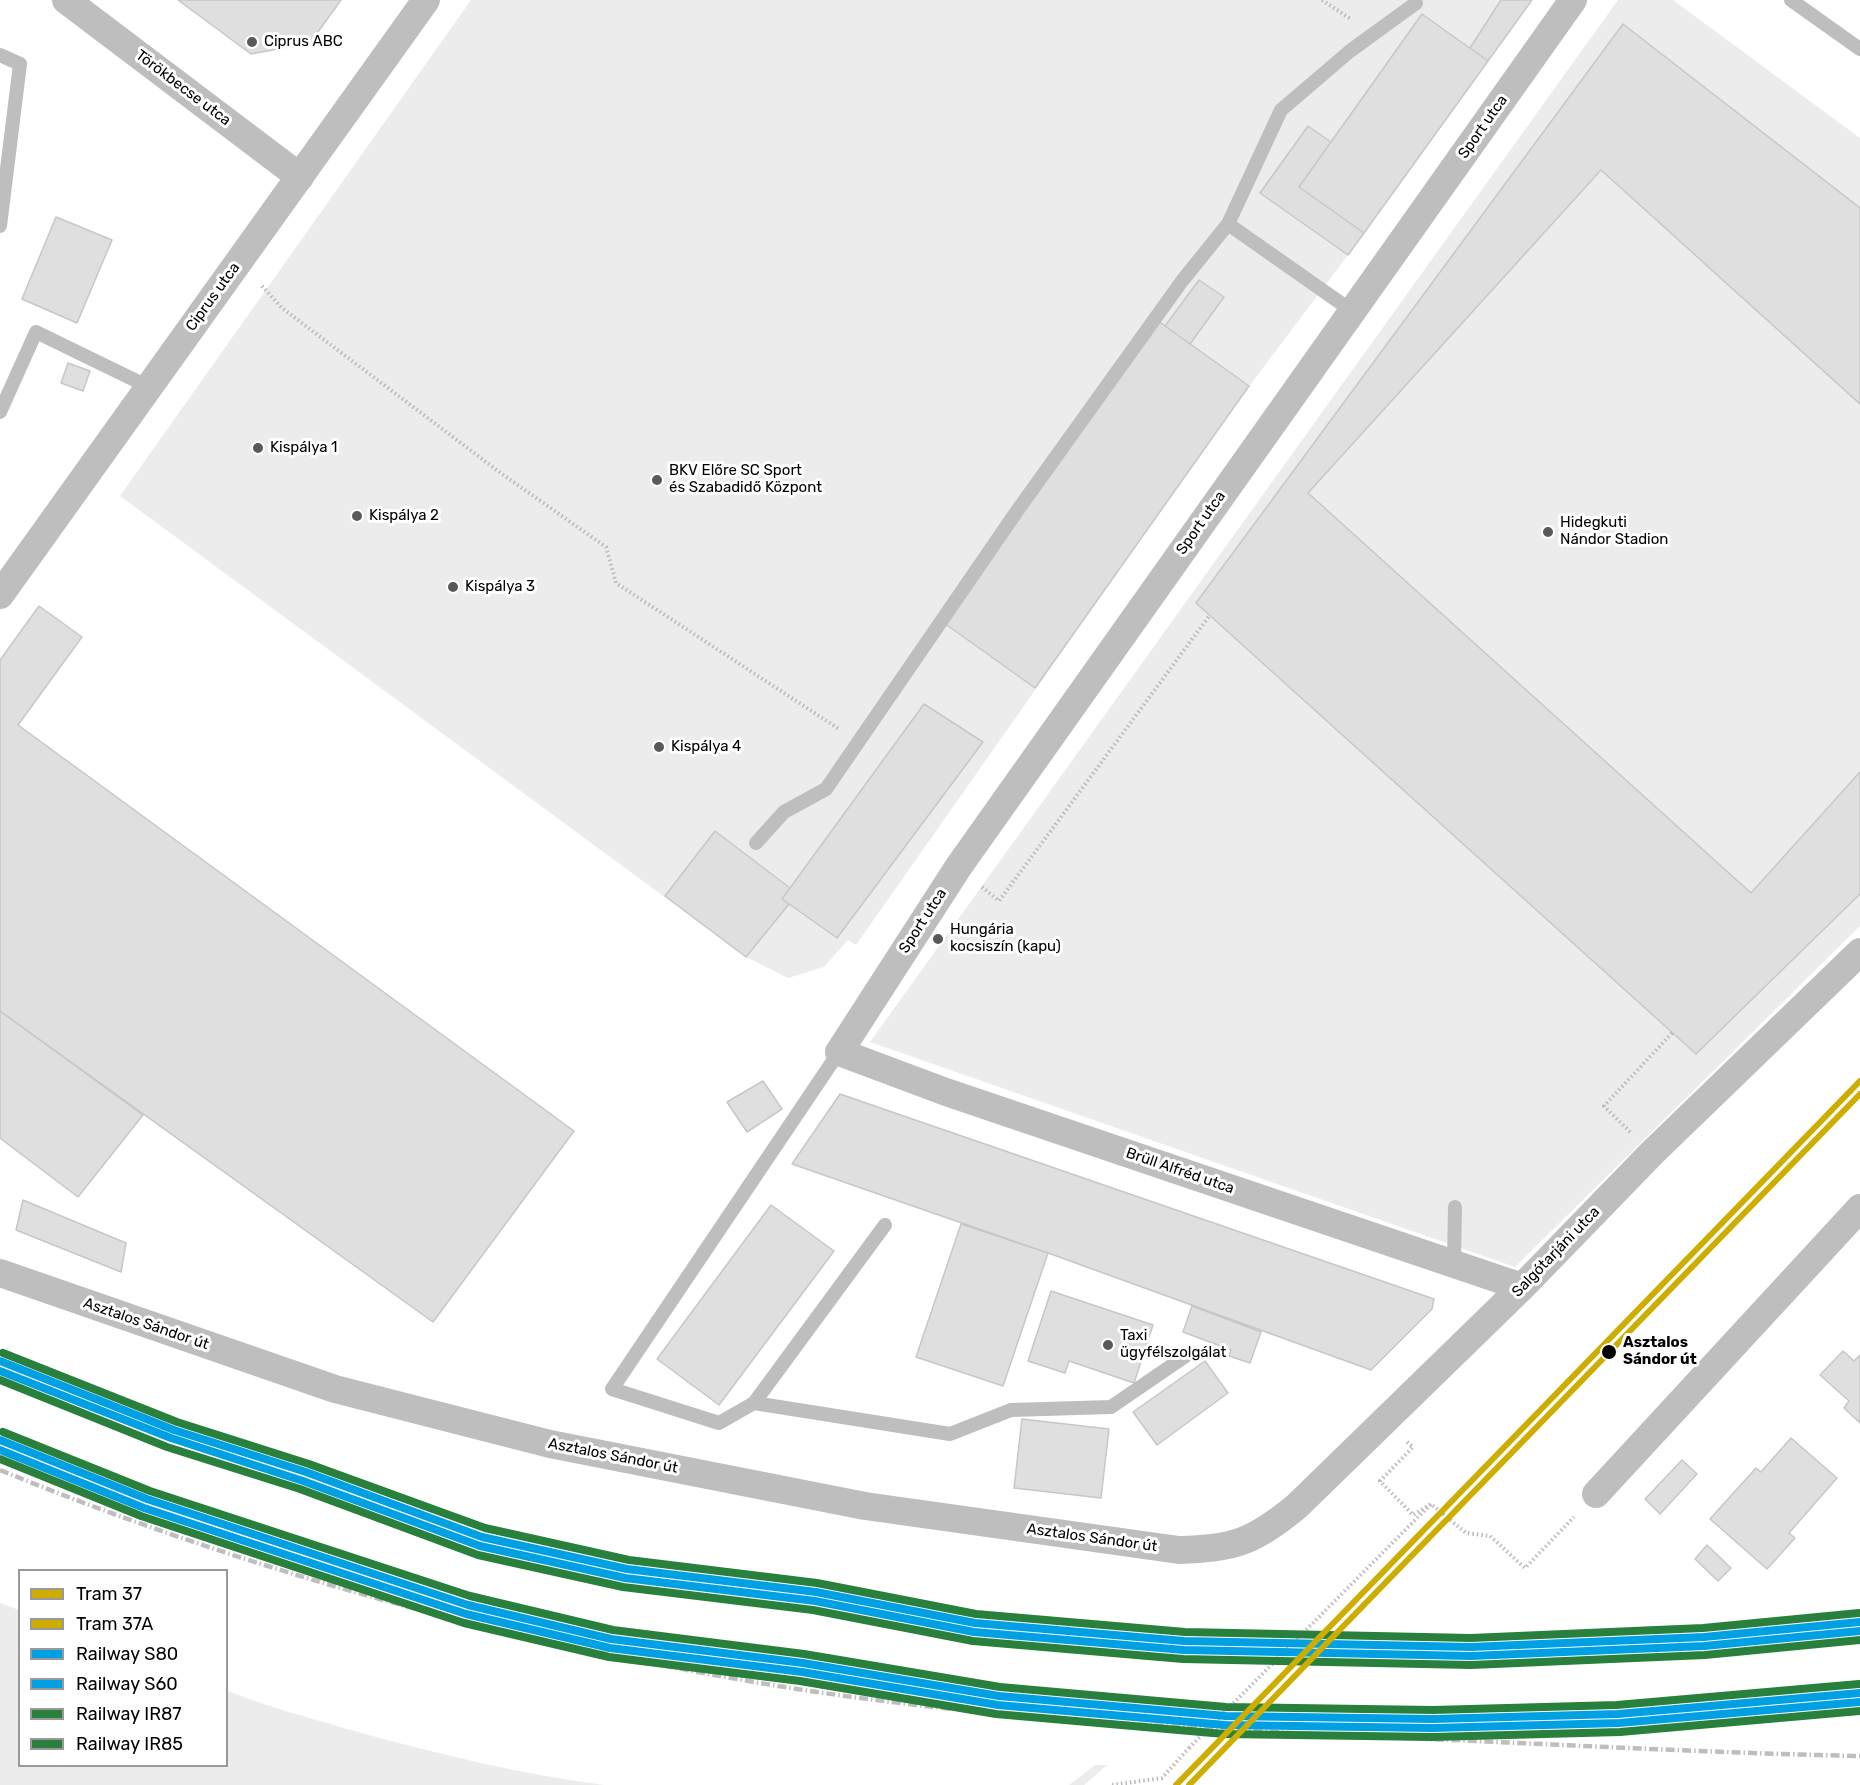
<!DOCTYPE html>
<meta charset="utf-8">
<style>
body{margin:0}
#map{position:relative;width:1860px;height:1785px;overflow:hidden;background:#fff;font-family:Rubik,sans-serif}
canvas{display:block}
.legend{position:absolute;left:18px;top:1569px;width:210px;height:198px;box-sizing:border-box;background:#fff;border:2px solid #999;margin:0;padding:8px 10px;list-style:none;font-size:18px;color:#000}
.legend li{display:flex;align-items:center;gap:12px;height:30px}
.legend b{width:30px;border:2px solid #999}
</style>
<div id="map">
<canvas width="1860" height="1785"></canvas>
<ul class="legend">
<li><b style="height:8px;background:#ccad00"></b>Tram 37</li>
<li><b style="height:8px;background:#ccad00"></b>Tram 37A</li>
<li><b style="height:8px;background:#00a0e3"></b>Railway S80</li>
<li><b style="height:8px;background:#00a0e3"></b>Railway S60</li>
<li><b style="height:8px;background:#29803c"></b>Railway IR87</li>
<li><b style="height:8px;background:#29803c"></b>Railway IR85</li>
</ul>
</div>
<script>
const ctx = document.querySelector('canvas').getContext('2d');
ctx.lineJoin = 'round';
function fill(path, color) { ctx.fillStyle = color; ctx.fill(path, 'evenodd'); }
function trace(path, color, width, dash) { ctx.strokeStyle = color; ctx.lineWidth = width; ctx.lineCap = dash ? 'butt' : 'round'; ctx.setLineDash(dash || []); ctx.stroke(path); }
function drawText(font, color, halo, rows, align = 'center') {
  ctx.font = font + ' Rubik,sans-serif'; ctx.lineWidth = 6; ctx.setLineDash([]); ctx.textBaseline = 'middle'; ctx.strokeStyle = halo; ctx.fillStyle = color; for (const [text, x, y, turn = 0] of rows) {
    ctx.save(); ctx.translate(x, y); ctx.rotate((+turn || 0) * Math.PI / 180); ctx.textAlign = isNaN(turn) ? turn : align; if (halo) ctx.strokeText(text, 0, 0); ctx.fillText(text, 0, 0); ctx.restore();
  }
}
const green = new Path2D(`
 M 471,0 L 1532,0 L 1348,255 L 1241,397 L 856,945 L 848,940 L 824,967 L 788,978 L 746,957 L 120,496 Z
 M 1618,0 L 1673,0 L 1860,138 L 1860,926 L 1515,1267 L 870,1042 Z
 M 0,1603 L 19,1610 L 20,1766 L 226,1766 L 227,1691 C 269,1707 313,1719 358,1732 C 438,1754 520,1774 604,1785 L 0,1785 Z
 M 1095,1765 L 1107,1765 L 1084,1785 L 1069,1785 Z`);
const building = new Path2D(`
 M 178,0 L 341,0 L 310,43 L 251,54 Z
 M 1501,0 L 1532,0 L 1488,61 L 1470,48 Z
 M 1422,14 L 1488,61 L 1364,233 L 1299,187 Z
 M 1623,24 L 1860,208 L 1860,404 L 1601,170 L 1308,493 L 1751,893 L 1860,772 L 1860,894 L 1696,1054 L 1196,603 Z
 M 1308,126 L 1331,142 L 1299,187 L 1364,233 L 1348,255 L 1260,193 Z
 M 56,217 L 112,240 L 77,323 L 22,299 Z
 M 1199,280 L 1224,297 L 1190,344 L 1165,326 Z
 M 1151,316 L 1249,386 L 1035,688 L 937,618 Z
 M 68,363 L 90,371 L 83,391 L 61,383 Z
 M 39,606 L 82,637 L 18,725 L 574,1131 L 433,1322 L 0,1011 L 0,660 Z
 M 924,704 L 983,742 L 837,938 L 782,899 Z
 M 715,831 L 790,888 L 782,899 L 789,904 L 746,957 L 665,896 Z
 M 0,1011 L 143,1115 L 78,1197 L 0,1138 Z
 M 763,1081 L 782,1109 L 747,1132 L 727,1102 Z
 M 840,1094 L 1434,1299 L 1432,1309 L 1371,1370 L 1048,1253 L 792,1164 Z
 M 23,1200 L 126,1243 L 121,1272 L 16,1230 Z
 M 771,1205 L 834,1251 L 719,1405 L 657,1359 Z
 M 961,1224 L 1048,1253 L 1003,1386 L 916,1357 Z
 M 1051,1291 L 1153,1325 L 1134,1383 L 1069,1361 L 1065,1373 L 1028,1361 Z
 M 1192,1306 L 1261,1332 L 1250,1363 L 1229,1356 L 1231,1350 L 1183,1332 Z
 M 1843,1351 L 1854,1361 L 1860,1355 L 1860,1423 L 1844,1408 L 1849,1401 L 1820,1375 Z
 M 1205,1361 L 1228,1393 L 1157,1445 L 1133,1412 Z
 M 1022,1419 L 1109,1429 L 1101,1498 L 1014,1488 Z
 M 1791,1438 L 1837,1478 L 1789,1533 L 1795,1538 L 1767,1569 L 1710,1519 L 1756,1468 L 1761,1472 Z
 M 1682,1460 L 1697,1474 L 1660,1514 L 1645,1499 Z
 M 1707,1545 L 1731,1568 L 1718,1581 L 1695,1559 Z`);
const path = new Path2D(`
 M 1322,0 L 1352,20
 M 262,286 L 282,308 L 502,474 L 606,547 L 616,583 L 839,729
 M 982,887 L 999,901 L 1210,615
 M 1630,1132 L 1604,1106 L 1672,1033
 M 1407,1442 L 1413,1447 L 1380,1481 L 1413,1515 L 1431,1504 L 1466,1533 L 1490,1536 L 1525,1568 L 1574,1517
 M 1112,1785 L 1162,1778 L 1189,1748`);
const service = new Path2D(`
 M 1791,0 L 1860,49
 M 0,55 L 20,64 L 0,226
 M 1228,224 L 1281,110 L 1350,51 L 1416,3
 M 0,412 L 36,332 L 149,387
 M 756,843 L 784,812 L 826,789 L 1017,511 L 1182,281 L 1228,224 L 1352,311
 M 839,1052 L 612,1389 L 719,1423 L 754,1403 L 950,1434 L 1011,1410 L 1111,1407 L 1187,1355
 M 1454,1264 L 1455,1207
 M 754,1403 L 885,1225`);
const minor = new Path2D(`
 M 66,0 L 300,177
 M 0,595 L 426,0
 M 0,1273 L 335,1389 L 550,1444 L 865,1506 L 1179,1550 C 1234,1549 1255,1541 1297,1506 L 1522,1287 L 1652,1153 L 1860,952
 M 1522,1287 L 946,1092 L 839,1052 L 959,866 L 1573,0
 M 1596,1494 L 1860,1208`);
const rail = new Path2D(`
 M 0,1470 C 255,1574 525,1646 797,1689 C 998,1720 1201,1729 1404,1738 C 1556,1744 1708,1753 1860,1756`);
const pathBridge = new Path2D(`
 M 1189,1748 L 1431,1504`);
const rail1 = new Path2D(`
 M 0,1361 L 174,1430 L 306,1472 L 482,1537 L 627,1569 L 816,1592 L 975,1623 L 1184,1641 L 1471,1647 L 1704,1637 L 1860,1622
 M 0,1440 L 147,1499 L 468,1605 L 611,1639 L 803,1663 L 999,1696 L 1226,1716 L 1433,1719 L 1618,1714 L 1860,1693`);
const rail2 = new Path2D(`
 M 0,1371 L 171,1438 L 303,1481 L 480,1546 L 625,1578 L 815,1601 L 974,1632 L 1184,1650 L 1471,1656 L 1704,1646 L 1860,1631
 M 0,1450 L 144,1508 L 466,1614 L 610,1648 L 802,1672 L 998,1705 L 1225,1725 L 1433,1728 L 1619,1723 L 1860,1702`);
const rail3 = new Path2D(`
 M 3,1353 L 177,1422 L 309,1464 L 485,1528 L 629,1560 L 817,1583 L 976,1614 L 1185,1632 L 1471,1638 L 1703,1628 L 1859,1613
 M 3,1432 L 150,1491 L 470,1596 L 613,1630 L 804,1654 L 1000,1687 L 1226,1707 L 1433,1710 L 1617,1705 L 1859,1684`);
const rail4 = new Path2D(`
 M 0,1380 L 167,1447 L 300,1489 L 478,1555 L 623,1587 L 813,1610 L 973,1641 L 1183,1659 L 1471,1665 L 1705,1655 L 1860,1640
 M 0,1459 L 141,1516 L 464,1623 L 609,1657 L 800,1681 L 996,1714 L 1224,1734 L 1433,1737 L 1620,1732 L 1860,1711`);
const tram1 = new Path2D(`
 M 1176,1785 L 1860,1081`);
const tram2 = new Path2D(`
 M 1189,1785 L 1860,1094`);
const markers = [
 [252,42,6,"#595959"],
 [258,448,6,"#595959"],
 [657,480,6,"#595959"],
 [357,516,6,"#595959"],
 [1548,532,6,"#595959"],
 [453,587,6,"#595959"],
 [659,747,6,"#595959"],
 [938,939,6,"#595959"],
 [1108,1345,6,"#595959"],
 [1609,1352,8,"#000"]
];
const poiNames = [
 ["Ciprus ABC",264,42],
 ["Kispálya 1",270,448],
 ["BKV Előre SC Sport",669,471],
 ["és Szabadidő Központ",669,488],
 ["Kispálya 2",369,516],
 ["Hidegkuti",1560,523],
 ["Nándor Stadion",1560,540],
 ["Kispálya 3",465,587],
 ["Kispálya 4",671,747],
 ["Hungária",950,930],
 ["kocsiszín (kapu)",950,947],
 ["Taxi",1120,1336],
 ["ügyfélszolgálat",1120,1353]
];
const streetNames = [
 ["Törökbecse utca",183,88,37],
 ["Sport utca",1483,127,-55],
 ["Ciprus utca",213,297,-54],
 ["Sport utca",1201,523,-55],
 ["Sport utca",923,921,-57],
 ["Brüll Alfréd utca",1180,1171,19],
 ["Salgótarjáni utca",1556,1252,-46],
 ["Asztalos Sándor út",146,1324,19],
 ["Asztalos Sándor út",613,1456,11],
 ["Asztalos Sándor út",1092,1538,8]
];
const stopNames = [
 ["Asztalos",1623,1343],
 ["Sándor út",1623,1360]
];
fill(green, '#ececec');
fill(building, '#dfdfdf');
trace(building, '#c7c7c7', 1.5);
trace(path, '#b9b9b9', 4, [1.5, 3]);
trace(service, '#bebebe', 14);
trace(minor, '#bebebe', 28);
trace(rail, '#bebebe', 4.5, [9, 3, 1.5, 3]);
trace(pathBridge, '#b9b9b9', 4, [1.5, 3]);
trace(rail1, '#00a0e3', 8);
trace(rail2, '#00a0e3', 8);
trace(rail3, '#29803c', 8);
trace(rail4, '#29803c', 8);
trace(tram1, '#ccad00', 6);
trace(tram2, '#ccad00', 6);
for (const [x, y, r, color] of markers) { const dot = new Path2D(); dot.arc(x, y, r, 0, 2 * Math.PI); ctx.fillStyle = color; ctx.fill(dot); trace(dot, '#fff', 2); }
drawText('15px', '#000', '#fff', poiNames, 'left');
drawText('15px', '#000', '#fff', streetNames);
drawText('bold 15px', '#000', '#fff', stopNames, 'left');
</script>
